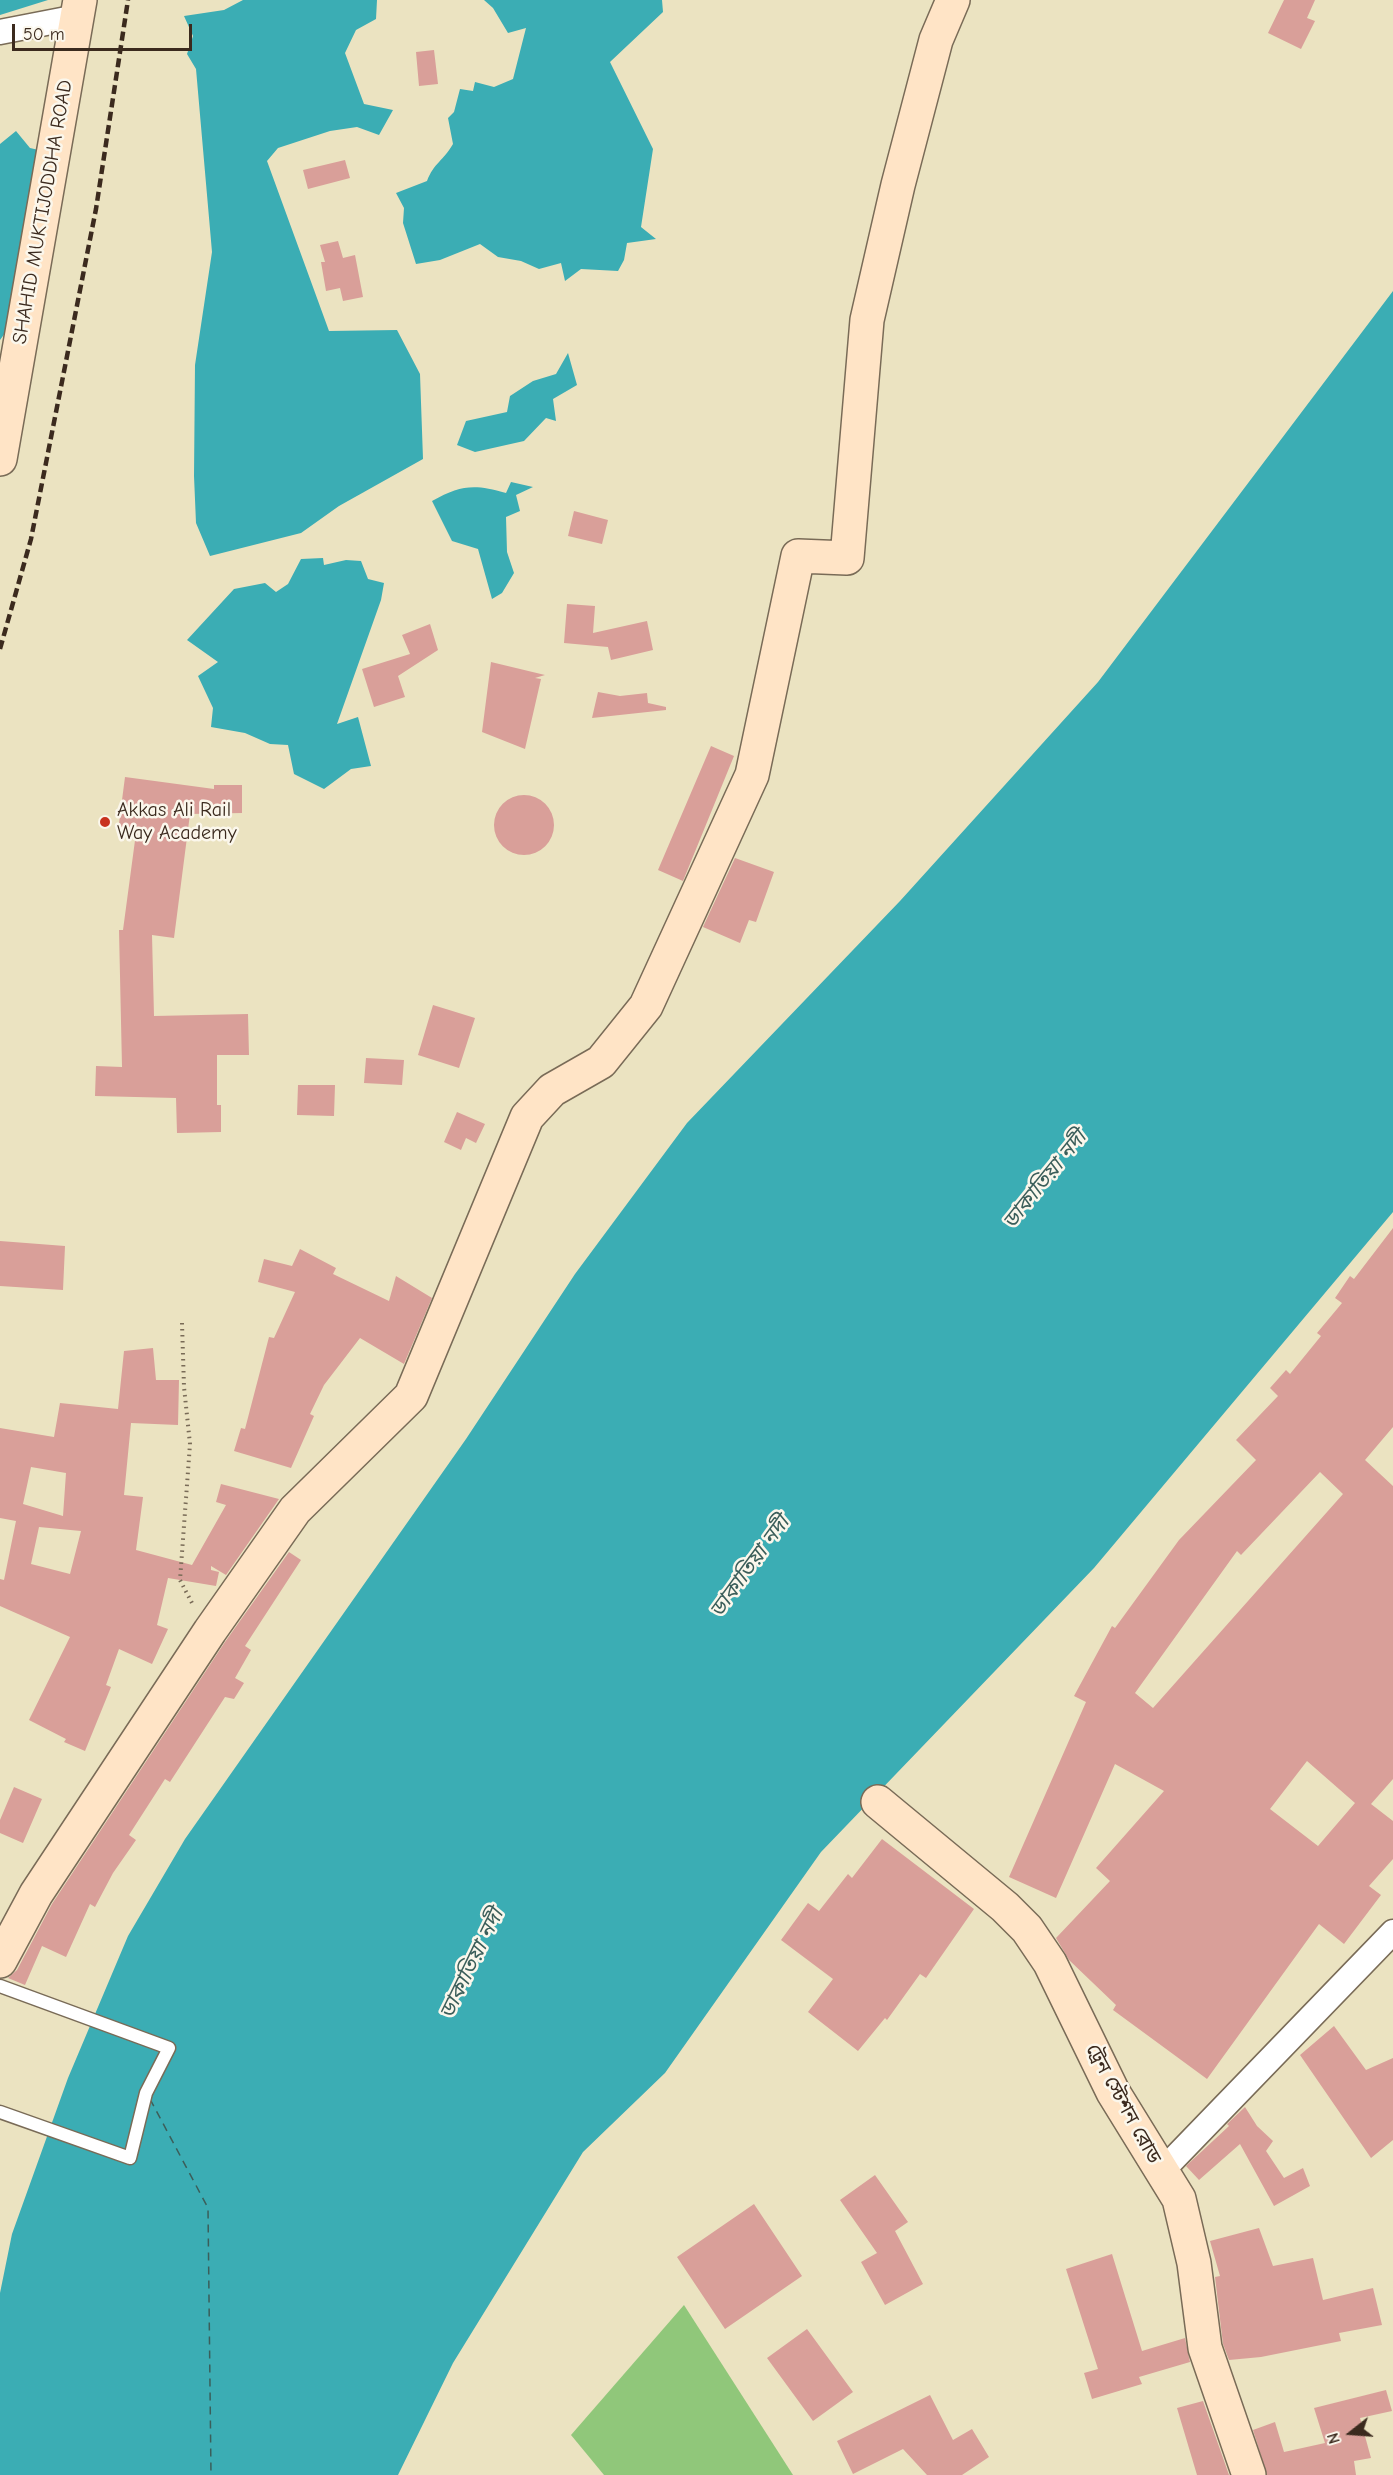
<!DOCTYPE html>
<meta charset="utf-8">
<style>
body{margin:0}
#map{position:relative;width:1393px;height:2475px;overflow:hidden;background:#ebe3c1;font-family:"Comic Neue",sans-serif}
canvas{display:block}
.north{position:absolute;left:1321px;top:2403px;width:60px;height:60px;-webkit-text-stroke:4px #fbf7ec;paint-order:stroke;rotate:253deg;font-size:16px;font-weight:700;line-height:24px;text-align:center;color:#3b2a1e}
.north::after{content:'';display:block;margin:auto;width:21px;height:27px;background:#3b2a1e;clip-path:polygon(50% 0,100% 100%,50% 72%,0 100%)}
.scale{position:absolute;left:12px;top:24px;width:180px;height:27px;box-sizing:border-box;border:3px solid #3b2a1e;border-top:0;padding-left:8px;font-size:18px;line-height:21px;white-space:nowrap;color:#3b2a1e;-webkit-text-stroke:4px #fbf7ec;paint-order:stroke}
</style>
<div id="map">
<canvas width="1393" height="2475"></canvas>
<div class="north">N</div>
<div class="scale">50 m</div>
</div>
<script>
const ctx = document.querySelector('canvas').getContext('2d');
ctx.lineJoin = 'round';
function fill(path, color) { ctx.fillStyle = color; ctx.fill(path, 'evenodd'); }
function trace(path, color, width, dash) { ctx.strokeStyle = color; ctx.lineWidth = width; ctx.lineCap = dash ? 'butt' : 'round'; ctx.setLineDash(dash || []); ctx.stroke(path); }
function drawText(font, color, halo, rows, align = 'center') {
  ctx.font = font + ' "Comic Neue","Noto Sans Bengali",sans-serif'; ctx.lineWidth = 5; ctx.setLineDash([]); ctx.textBaseline = 'middle'; ctx.strokeStyle = halo; ctx.fillStyle = color; for (const [text, x, y, turn = 0] of rows) {
    ctx.save(); ctx.translate(x, y); ctx.rotate((+turn || 0) * Math.PI / 180); ctx.textAlign = isNaN(turn) ? turn : align; if (halo) ctx.strokeText(text, 0, 0); ctx.fillText(text, 0, 0); ctx.restore();
  }
}
const green = new Path2D(`
 M 684,2305 L 793,2475 L 604,2475 L 571,2435 Z`);
const water = new Path2D(`
 M 0,0 L 48,0 L 0,15 Z
 M 243,0 L 377,0 L 376,19 L 356,30 L 345,53 L 364,104 L 393,110 L 379,135 L 357,127 L 330,131 L 278,148 L 267,161 L 329,331 L 397,330 L 420,374 L 423,459 L 339,506 L 301,533 L 210,556 L 196,523 L 194,476 L 195,365 L 212,252 L 196,69 L 187,54 L 193,36 L 184,16 L 224,10 Z
 M 484,0 L 662,0 L 663,12 L 610,62 L 653,149 L 641,227 L 656,239 L 627,243 L 624,260 L 618,271 L 581,269 L 565,281 L 561,263 L 539,269 L 521,261 L 498,257 L 480,244 L 440,260 L 416,264 L 403,223 L 404,208 L 396,193 L 427,181 C 434,163 443,161 453,144 L 448,118 L 454,112 L 460,89 L 473,91 L 475,82 L 494,87 L 513,79 L 526,28 L 508,33 L 493,8 Z
 M 16,131 L 30,148 L 56,154 L 41,284 L 0,340 L 0,144 Z
 M 1393,291 L 1393,1212 L 1094,1568 L 821,1852 L 665,2073 L 583,2152 L 453,2363 L 398,2475 L 0,2475 L 0,2293 L 12,2234 L 68,2078 L 128,1936 L 185,1839 L 466,1439 L 575,1274 L 687,1123 L 900,901 L 1098,682 Z
 M 568,353 L 577,385 L 553,399 L 556,421 L 546,418 L 524,441 L 475,452 L 457,445 L 466,421 L 507,412 L 510,396 L 533,381 L 556,374 Z
 M 511,482 L 533,487 L 516,495 L 520,511 L 506,517 L 507,552 L 514,573 L 502,593 L 492,599 L 478,549 L 452,541 L 432,501 C 461,485 474,484 506,493 Z
 M 323,558 L 324,565 L 346,560 L 361,561 L 368,579 L 384,583 L 381,600 L 337,724 L 358,717 L 371,766 L 351,769 L 324,789 L 294,774 L 288,745 L 270,744 L 245,733 L 211,727 L 213,708 L 198,676 L 218,662 L 187,640 L 234,589 L 265,583 L 276,592 L 288,584 L 301,559 Z`);
const ferry = new Path2D(`
 M 150,2099 L 208,2208 L 211,2475`);
const building = new Path2D(`
 M 1284,0 L 1315,0 L 1307,18 L 1315,21 L 1301,49 L 1268,33 Z
 M 434,50 L 438,84 L 419,86 L 416,52 Z
 M 345,160 L 350,178 L 308,189 L 303,170 Z
 M 338,241 L 343,258 L 355,255 L 363,297 L 343,301 L 340,288 L 326,291 L 321,262 L 325,262 L 320,245 Z
 M 574,511 L 608,520 L 602,544 L 568,536 Z
 M 567,604 L 595,606 L 593,633 L 647,621 L 653,650 L 611,660 L 608,647 L 564,643 Z
 M 430,624 L 438,650 L 398,676 L 405,697 L 374,707 L 362,669 L 410,654 L 402,635 Z
 M 491,662 L 545,675 L 535,678 L 541,679 L 525,749 L 482,732 Z
 M 598,692 L 620,696 L 647,693 L 648,703 L 666,707 L 666,710 L 592,718 Z
 M 711,746 L 734,756 L 683,881 L 658,870 Z
 M 125,777 L 214,789 L 214,785 L 242,785 L 242,813 L 190,814 L 174,938 L 152,935 L 154,1016 L 248,1014 L 249,1055 L 217,1055 L 217,1105 L 221,1105 L 221,1132 L 177,1133 L 176,1098 L 95,1096 L 96,1066 L 122,1067 L 119,930 L 123,930 L 136,833 L 118,831 Z
 M494 825a30 30 0 1 1 60 0a30 30 0 1 1-60 0Z
 M 735,858 L 774,872 L 756,922 L 749,920 L 740,943 L 703,927 Z
 M 433,1005 L 475,1018 L 459,1068 L 418,1055 Z
 M 366,1058 L 404,1060 L 402,1085 L 364,1083 Z
 M 298,1085 L 335,1085 L 334,1116 L 297,1115 Z
 M 457,1112 L 485,1124 L 476,1143 L 466,1138 L 461,1150 L 444,1142 Z
 M 1393,1228 L 1393,1427 L 1365,1460 L 1393,1486 L 1393,1779 L 1371,1804 L 1393,1821 L 1393,1859 L 1369,1886 L 1381,1895 L 1344,1944 L 1319,1924 L 1207,2079 L 1113,2010 L 1116,2005 L 1069,1960 L 1056,1938 L 1110,1881 L 1096,1868 L 1164,1791 L 1115,1764 L 1056,1898 L 1009,1877 L 1086,1702 L 1074,1696 L 1112,1626 L 1115,1628 L 1179,1540 L 1256,1460 L 1236,1440 L 1278,1396 L 1270,1388 L 1286,1370 L 1290,1374 L 1321,1336 L 1317,1333 L 1342,1303 L 1335,1298 L 1350,1276 L 1354,1279 ZM 1320,1472 L 1343,1494 L 1153,1708 L 1135,1693 L 1237,1551 L 1241,1555 ZM 1307,1761 L 1355,1803 L 1318,1846 L 1270,1809 Z
 M 0,1241 L 65,1246 L 63,1290 L 0,1286 Z
 M 300,1249 L 336,1268 L 333,1274 L 389,1301 L 396,1276 L 432,1298 L 404,1364 L 360,1338 L 324,1385 L 310,1414 L 314,1416 L 291,1468 L 234,1451 L 241,1428 L 245,1429 L 269,1337 L 274,1338 L 295,1292 L 258,1282 L 264,1259 L 292,1266 Z
 M 153,1348 L 156,1380 L 179,1380 L 178,1425 L 131,1423 L 124,1495 L 143,1497 L 136,1550 L 192,1565 L 226,1505 L 216,1502 L 221,1484 L 279,1499 L 226,1575 L 211,1566 L 211,1570 L 219,1572 L 216,1586 L 168,1578 L 157,1625 L 168,1629 L 152,1664 L 119,1649 L 106,1685 L 111,1687 L 85,1751 L 64,1742 L 66,1739 L 29,1720 L 70,1637 L 0,1606 L 0,1579 L 4,1580 L 16,1521 L 0,1518 L 0,1428 L 54,1437 L 60,1403 L 118,1409 L 124,1351 ZM 31,1467 L 66,1473 L 63,1516 L 23,1504 ZM 39,1527 L 81,1531 L 70,1574 L 31,1564 Z
 M 289,1552 L 301,1560 L 245,1646 L 251,1650 L 235,1678 L 244,1683 L 234,1699 L 225,1697 L 170,1782 L 165,1779 L 129,1835 L 136,1840 L 113,1873 L 95,1907 L 90,1904 L 66,1957 L 42,1946 L 25,1985 L 8,1978 L 17,1970 L 52,1904 L 225,1642 Z
 M 14,1787 L 42,1799 L 23,1843 L 0,1833 L 0,1820 Z
 M 882,1839 L 974,1909 L 926,1978 L 920,1974 L 887,2020 L 885,2018 L 858,2051 L 808,2012 L 833,1979 L 781,1940 L 808,1903 L 819,1911 L 848,1874 L 852,1878 Z
 M 1334,2026 L 1366,2070 L 1393,2058 L 1393,2140 L 1371,2158 L 1300,2055 Z
 M 1245,2107 L 1257,2126 L 1273,2141 L 1266,2151 L 1284,2178 L 1303,2168 L 1310,2186 L 1274,2206 L 1240,2144 L 1199,2180 L 1186,2166 L 1229,2126 L 1227,2124 Z
 M 875,2175 L 908,2222 L 895,2231 L 923,2284 L 885,2305 L 861,2262 L 877,2253 L 840,2200 Z
 M 754,2204 L 802,2276 L 725,2329 L 677,2257 Z
 M 1259,2228 L 1273,2266 L 1313,2258 L 1323,2300 L 1373,2288 L 1382,2325 L 1339,2333 L 1341,2341 L 1261,2357 L 1229,2360 L 1223,2344 L 1215,2277 L 1220,2276 L 1210,2241 Z
 M 1112,2254 L 1142,2351 L 1185,2338 L 1190,2362 L 1139,2377 L 1142,2384 L 1092,2399 L 1084,2373 L 1098,2369 L 1066,2269 Z
 M 807,2329 L 853,2392 L 813,2421 L 767,2358 Z
 M 1386,2390 L 1392,2411 L 1360,2418 L 1371,2458 L 1354,2461 L 1356,2475 L 1267,2475 L 1253,2430 L 1275,2422 L 1284,2452 L 1325,2443 L 1314,2408 Z
 M 930,2395 L 953,2440 L 972,2429 L 989,2457 L 962,2475 L 927,2475 L 903,2449 L 853,2474 L 837,2441 Z
 M 1203,2401 L 1229,2475 L 1197,2475 L 1177,2408 Z`);
const path = new Path2D(`
 M 182,1323 L 184,1387 L 190,1444 L 180,1580 L 193,1605`);
const lane = new Path2D(`
 M 0,1986 L 169,2048 L 146,2093 L 130,2158 L 0,2112`);
const street = new Path2D(`
 M 0,32 L 77,17
 M 1161,2172 L 1393,1932`);
const secondary = new Path2D(`
 M 0,459 L 80,0
 M 878,1802 L 1005,1907 L 1027,1929 L 1050,1963 L 1113,2092 L 1179,2199 L 1194,2263 L 1205,2348 L 1249,2475
 M 0,1961 L 36,1894 L 210,1631 L 295,1510 L 411,1396 L 527,1117 L 552,1090 L 601,1062 L 646,1006 L 752,775 L 798,556 L 847,558 L 867,320 L 898,185 L 936,40 L 953,0`);
const rail = new Path2D(`
 M 0,649 L 31,539 L 96,209 L 128,0`);
const markers = [
 [105,822,6,"#c8321e"]
];
const streetNames = [
 ["SHAHID MUKTIJODDHA ROAD",43,212,-80],
 ["ট্রেন স্টেশন রোড",1123,2104,61]
];
const poiNames = [
 ["Akkas Ali Rail",117,810],
 ["Way Academy",117,833]
];
const waterNames = [
 ["ডাকাতিয়া নদী",1045,1180,-51],
 ["ডাকাতিয়া নদী",750,1567,-54],
 ["ডাকাতিয়া নদী",472,1964,-64]
];
fill(green, '#90c77a');
fill(water, '#3badb4');
trace(ferry, '#3b5e5a', 1.5, [8, 6]);
fill(building, '#d99f99');
trace(lane, '#796b57', 15);
trace(street, '#796b57', 27);
trace(secondary, '#796b57', 36);
trace(path, '#796b57', 4, [1.5, 4.5]);
trace(lane, '#fff', 12);
trace(street, '#fff', 24);
trace(secondary, '#ffe4c6', 33);
trace(rail, '#3b2a1e', 4.5, [9, 4.5]);
for (const [x, y, r, color] of markers) { const dot = new Path2D(); dot.arc(x, y, r, 0, 2 * Math.PI); ctx.fillStyle = color; ctx.fill(dot); trace(dot, '#fbf7ec', 2); }
drawText('20px', '#3b2a1e', '#fbf7ec', streetNames);
drawText('20px', '#3b2a1e', '#fbf7ec', poiNames, 'left');
drawText('italic 21px', '#3b5e5a', '#fbf7ec', waterNames);
</script>
